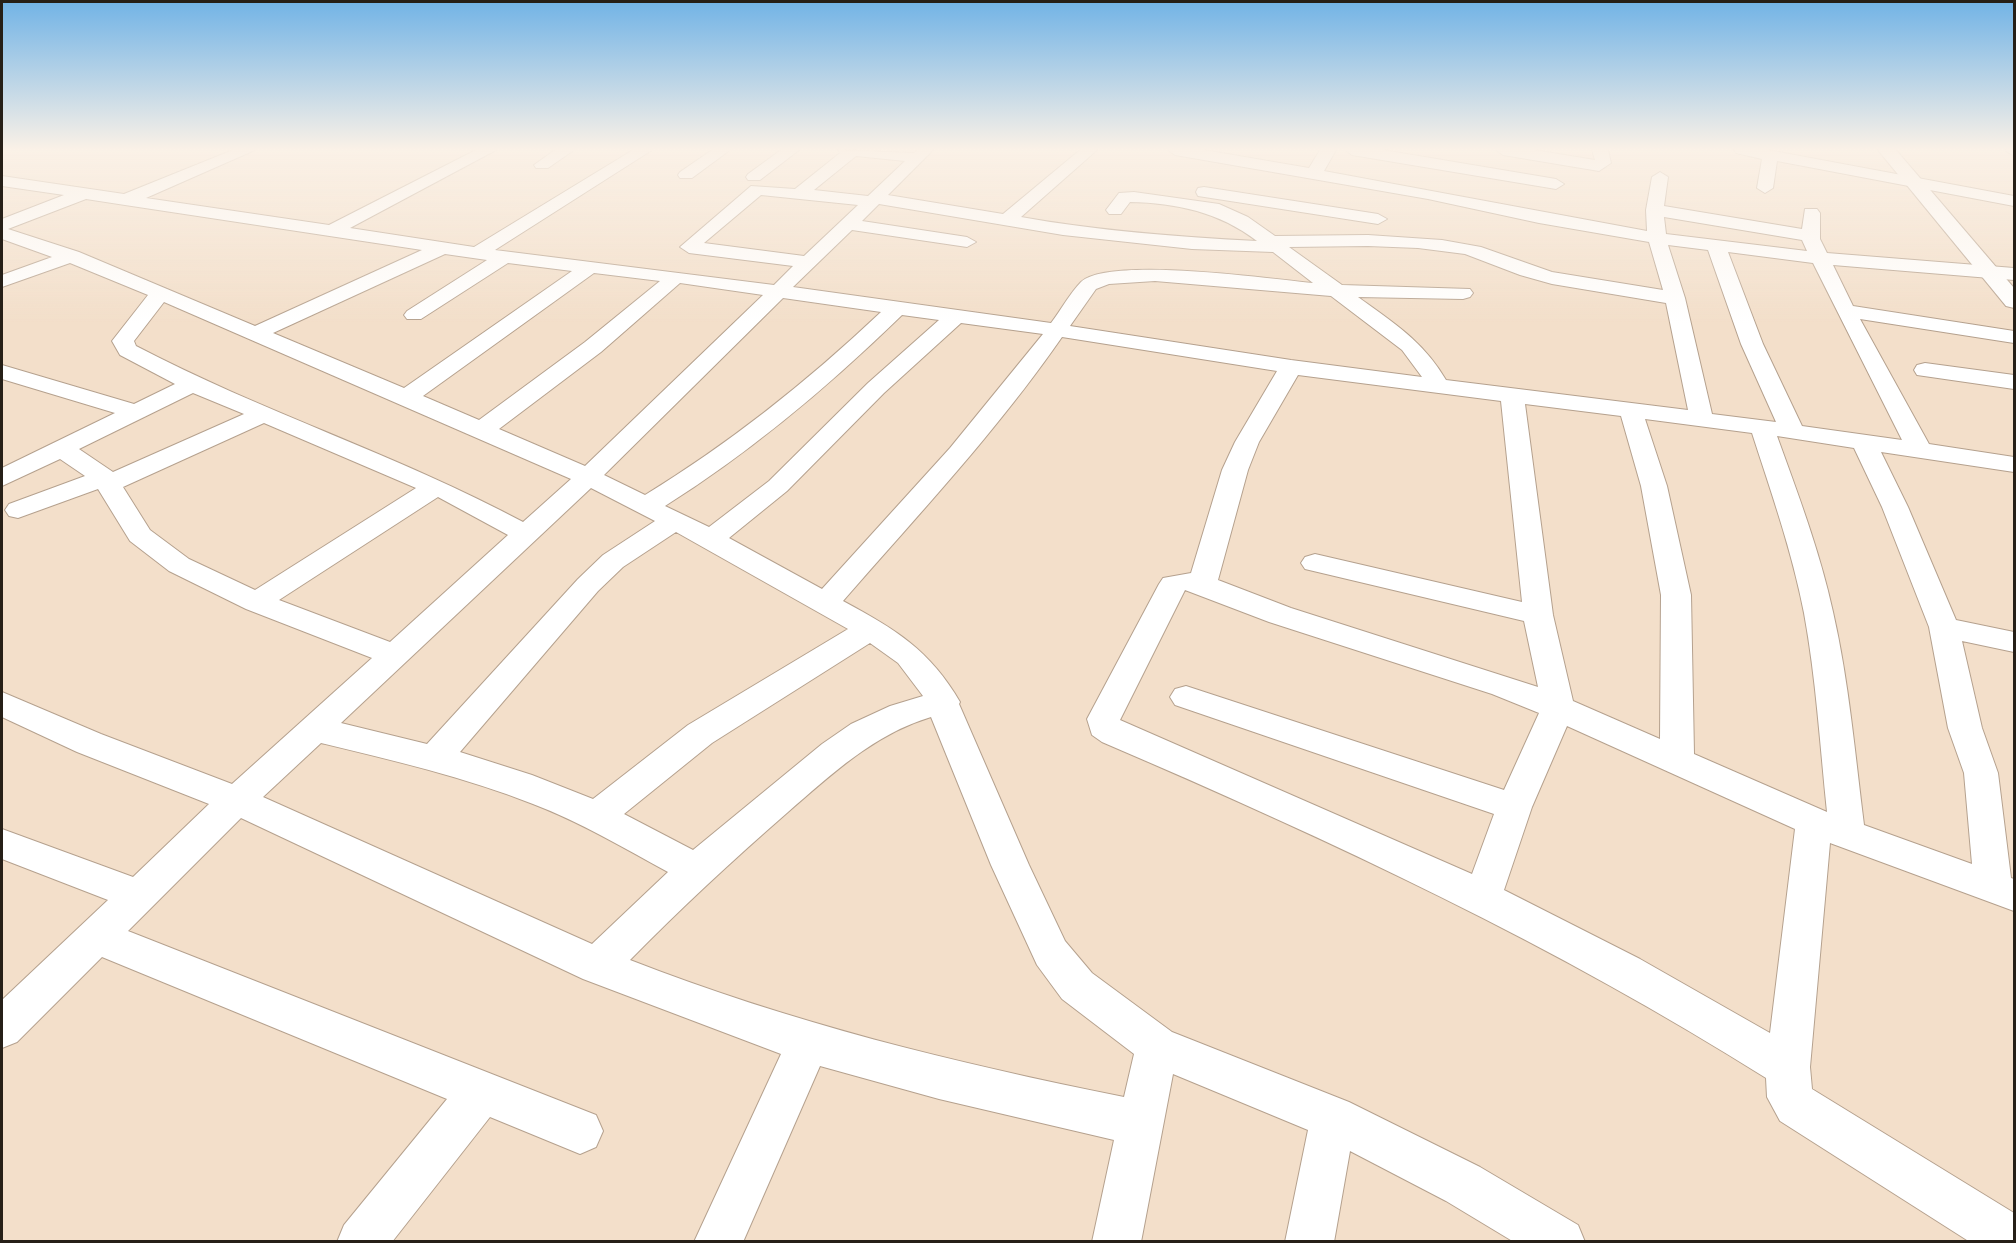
<!DOCTYPE html>
<style>
body{margin:0}
#map{position:relative;width:2016px;height:1243px;overflow:hidden;background:#f3dfca;font-family:Montserrat,sans-serif}
canvas{display:block}
.frame{position:absolute;inset:0;border:3px solid #261f17;pointer-events:none}
</style>
<div id="map">
<canvas width="2016" height="1243"></canvas>
<div class="frame"></div>
</div>
<script>
const ctx = document.querySelector('canvas').getContext('2d');
ctx.lineJoin = 'round';
function trace(path, color, width, dash) { ctx.strokeStyle = color; ctx.lineWidth = width; ctx.lineCap = dash ? 'butt' : 'round'; ctx.setLineDash(dash || []); ctx.stroke(path); }
function fill(path, color) { ctx.fillStyle = color; ctx.fill(path, 'evenodd'); }
const street = new Path2D(`
 M 233,150 L 255,150 L 146,198 L 329,225 L 476,150 L 496,150 L 350,228 L 474,247 L 633,150 L 652,150 L 495,250 L 774,285 L 793,266 L 689,253 L 680,247 L 751,186 L 795,189 L 840,153 L 838,150 L 914,153 L 917,150 L 933,150 L 888,195 L 1003,214 L 1080,150 L 1097,150 L 1021,217 C 1099,231 1178,237 1257,241 C 1219,212 1177,203 1130,202 L 1121,214 L 1109,214 L 1106,210 L 1119,193 L 1134,192 L 1219,204 L 1248,217 L 1275,236 L 1368,235 L 1442,240 L 1481,247 L 1552,272 L 1663,290 L 1649,242 L 1539,223 L 1428,199 L 1175,155 L 1168,150 L 1204,150 L 1309,168 L 1320,150 L 1336,150 L 1324,171 L 1647,231 L 1646,210 L 1652,177 L 1660,172 L 1668,177 L 1664,206 L 1802,229 L 1805,209 L 1817,209 L 1820,213 L 1820,239 L 1827,253 L 2014,268 L 2014,280 L 1833,265 L 1853,306 L 2014,331 L 2014,343 L 1860,319 L 1929,444 L 2014,457 L 2014,472 L 1881,452 L 1908,507 L 1956,620 L 2014,632 L 2014,652 L 1962,641 L 1982,728 L 1998,773 L 2011,878 L 2014,879 L 2014,911 L 1830,843 L 1810,1067 L 1812,1089 L 2014,1213 L 2014,1242 L 1970,1242 L 1780,1121 L 1767,1097 L 1766,1078 C 1555,945 1331,840 1102,742 L 1092,735 L 1087,719 L 1159,584 L 1163,578 L 1191,573 L 1222,470 L 1235,442 L 1277,371 L 1062,337 C 997,431 918,515 843,601 C 895,629 930,650 960,702 L 959,704 L 1029,865 L 1065,941 L 1092,973 L 1172,1032 L 1349,1102 L 1480,1167 L 1578,1225 L 1585,1242 L 1514,1242 L 1446,1201 L 1350,1151 L 1334,1242 L 1285,1242 L 1308,1130 L 1173,1074 L 1141,1242 L 1092,1242 L 1114,1140 L 939,1099 L 820,1066 L 743,1242 L 694,1242 L 781,1054 L 583,979 L 241,818 L 128,931 L 596,1115 L 603,1131 L 596,1147 L 580,1154 L 490,1117 L 392,1242 L 337,1242 L 344,1225 L 447,1099 L 102,957 L 17,1042 L 2,1048 L 2,1000 L 108,900 L 2,859 L 2,829 L 133,877 L 209,804 L 77,752 L 2,717 L 2,692 L 101,734 L 232,784 L 372,658 L 246,609 L 169,571 L 130,541 L 98,489 L 18,518 L 9,516 L 5,510 L 9,504 L 85,476 L 60,459 L 2,486 L 2,468 L 115,413 L 2,379 L 2,365 L 134,404 L 175,384 L 120,355 L 112,341 L 148,295 L 70,263 L 2,287 L 2,275 L 52,257 L 2,239 L 2,219 L 64,195 L 2,186 L 2,176 L 124,194 ZM 856,156 L 905,161 L 868,196 L 814,190 ZM 761,195 L 858,205 L 804,256 L 704,243 ZM 86,199 L 125,205 L 422,250 L 255,326 L 79,252 L 8,229 ZM 879,204 L 1063,235 L 1192,249 L 1273,252 L 1313,283 C 1271,279 1109,256 1081,282 C 1070,293 1061,310 1051,323 L 793,287 L 852,230 L 967,247 L 976,242 L 967,237 L 862,221 ZM 1664,217 L 1802,240 L 1807,251 L 1666,234 ZM 1668,245 L 1708,250 L 1741,344 L 1776,422 L 1712,414 L 1685,298 ZM 1368,246 L 1418,248 L 1465,254 L 1520,275 L 1552,284 L 1666,303 L 1688,410 L 1446,380 C 1423,341 1394,323 1358,297 L 1463,299 L 1470,297 L 1473,293 L 1470,289 L 1342,285 L 1289,247 ZM 1728,252 L 1813,263 L 1902,440 L 1802,426 L 1763,344 ZM 445,254 L 487,260 L 407,311 L 404,315 L 407,319 L 421,319 L 508,263 L 572,271 L 404,388 L 273,333 ZM 594,273 L 660,281 L 585,342 L 479,420 L 423,396 ZM 1155,281 L 1331,296 L 1402,350 L 1422,377 L 1291,360 L 1070,326 L 1096,289 L 1109,284 ZM 680,283 L 763,295 L 585,466 L 499,429 L 601,352 ZM 783,298 L 881,312 C 808,381 730,443 645,495 L 604,475 ZM 164,302 L 571,479 L 523,522 C 398,455 262,412 136,346 L 134,341 ZM 902,315 L 939,320 L 868,383 L 769,481 L 709,527 L 665,506 C 752,451 829,386 902,315 ZM 961,323 L 1043,334 L 950,448 L 822,589 L 729,538 L 787,491 L 884,393 ZM 1298,375 L 1501,401 L 1522,602 L 1315,554 L 1305,557 L 1301,563 L 1305,569 L 1524,621 L 1538,687 L 1291,608 L 1218,580 L 1248,470 L 1259,442 ZM 193,393 L 244,414 L 113,472 L 79,449 ZM 1525,404 L 1621,416 L 1641,486 L 1661,595 L 1660,739 L 1573,701 L 1553,615 ZM 1645,419 L 1752,433 C 1771,492 1792,551 1804,613 C 1816,678 1820,745 1827,812 L 1694,754 L 1691,595 L 1667,486 ZM 264,423 L 416,488 L 255,590 L 189,559 L 150,530 L 123,487 ZM 1777,436 L 1854,448 L 1882,507 L 1929,627 L 1948,728 L 1964,773 L 1972,864 L 1864,825 C 1855,754 1849,682 1833,612 C 1820,552 1798,494 1777,436 ZM 591,488 L 655,521 L 603,555 L 578,579 L 427,744 L 341,723 ZM 438,497 L 508,535 L 390,642 L 279,600 ZM 676,532 L 848,629 L 688,725 L 593,799 L 532,775 L 460,752 L 598,591 L 623,567 ZM 1185,590 L 1269,622 L 1492,694 L 1539,713 L 1504,790 L 1186,686 L 1175,689 L 1170,697 L 1175,705 L 1494,814 L 1472,874 L 1120,720 ZM 870,643 L 898,663 L 923,696 L 890,706 L 851,724 L 822,744 L 693,850 L 624,814 L 712,743 ZM 931,717 L 991,865 L 1037,965 L 1062,999 L 1134,1054 L 1124,1097 C 955,1063 791,1023 630,960 C 681,908 733,860 788,812 C 832,774 874,734 931,717 ZM 1567,726 L 1795,829 L 1770,1033 L 1640,959 L 1504,890 L 1532,807 ZM 321,743 C 392,760 464,777 533,804 C 580,822 624,848 668,872 L 592,944 L 263,797 Z
 M 555,150 L 574,150 L 548,168 L 536,168 L 534,165 Z
 M 712,150 L 730,150 L 692,178 L 680,178 L 678,175 L 680,172 Z
 M 781,150 L 799,150 L 760,180 L 748,180 L 746,177 L 748,174 Z
 M 1345,150 L 1383,150 L 1556,179 L 1564,184 L 1556,189 L 1352,155 Z
 M 1496,150 L 1534,150 L 1595,160 L 1592,150 L 1608,150 L 1611,163 L 1599,171 L 1503,155 Z
 M 1734,150 L 1768,150 L 2014,196 L 2014,206 L 1777,161 L 1773,188 L 1765,193 L 1757,188 L 1762,159 L 1736,153 Z
 M 2014,150 L 2014,156 L 2006,151 L 2006,150 Z
 M 1204,187 L 1378,214 L 1387,219 L 1378,224 L 1198,196 L 1196,192 L 1198,188 Z
 M 1925,363 L 2014,375 L 2014,389 L 1917,375 L 1914,370 L 1917,365 Z`);
const secondary = new Path2D(`
 M 1878,150 L 1896,150 L 2014,288 L 2014,308 L 2006,306 Z`);
trace(street, '#b5a18e', 2);
trace(secondary, '#b5a18e', 2);
fill(street, '#fff');
fill(secondary, '#fff');
const sky = ctx.createLinearGradient(0, 0, 0, 324);
sky.addColorStop(0, '#71b3e6');
sky.addColorStop(0.46, '#faf1e7');
sky.addColorStop(1, '#faf1e700');
ctx.fillStyle = sky;
ctx.fillRect(0, 0, 2016, 324);
</script>
